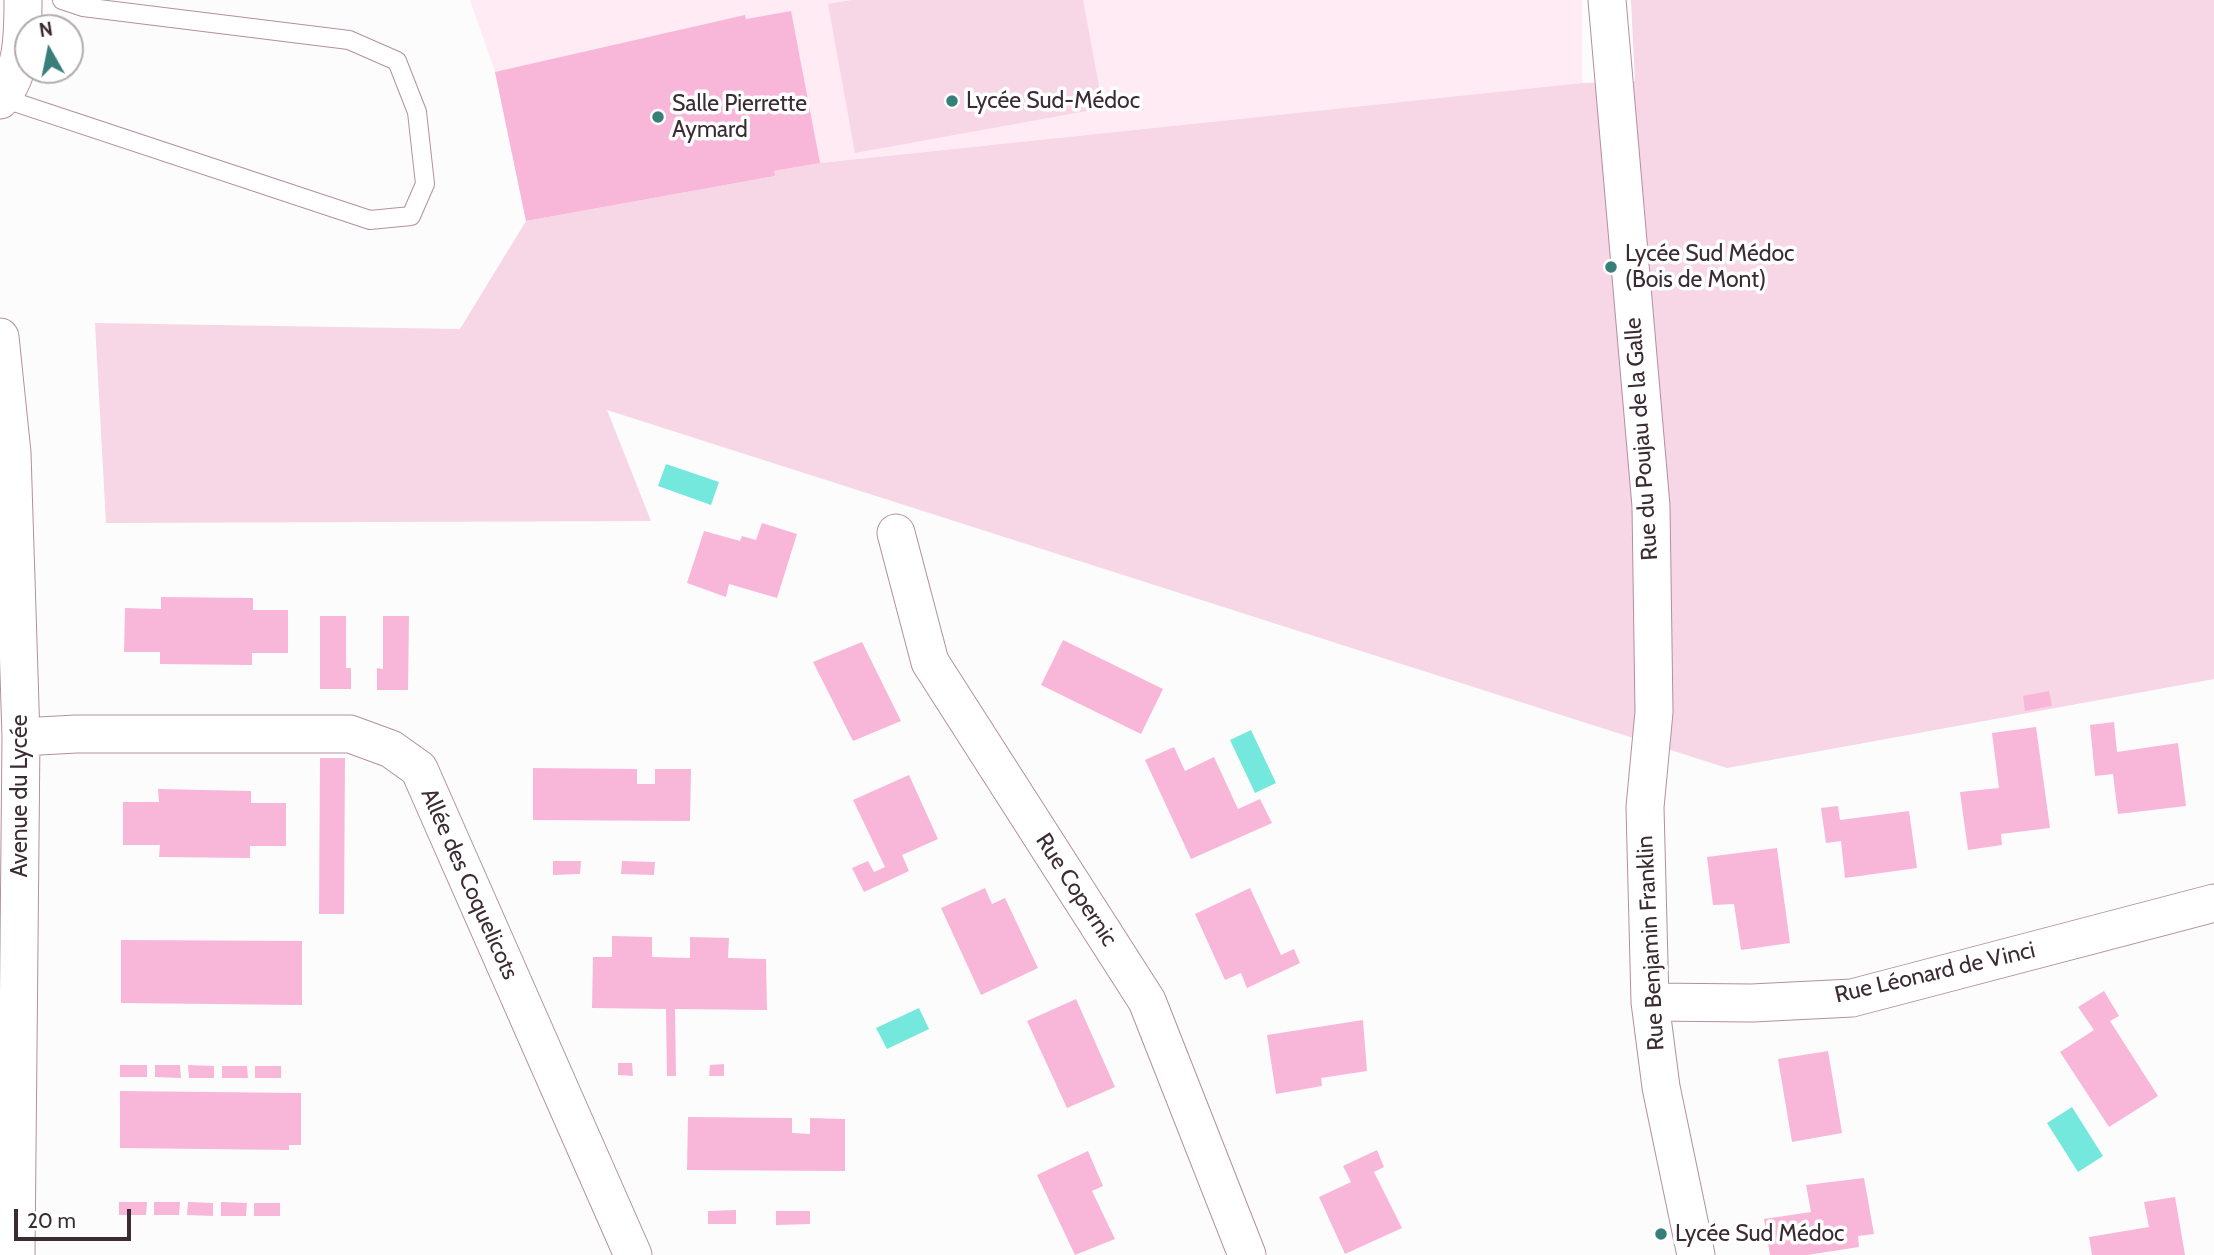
<!DOCTYPE html>
<meta charset="utf-8">
<style>
body{margin:0}
#map{position:relative;width:2214px;height:1255px;overflow:hidden;background:#fcfcfc;font-family:Cabin,sans-serif}
canvas{display:block}
.north{position:absolute;left:14px;top:14px;width:70px;height:70px;box-sizing:border-box;background:#fff;border:2px solid #b1abae;border-radius:50%;rotate:351deg;font-size:19px;font-weight:700;line-height:28px;text-align:center;color:#3b2c34}
.north::after{content:'';display:block;margin:auto;width:24px;height:32px;background:#387f79;clip-path:polygon(50% 0,100% 100%,50% 72%,0 100%)}
.scale{position:absolute;left:14px;top:1209px;width:117px;height:32px;box-sizing:border-box;border:4px solid #3b2c34;border-top:0;padding-left:9px;font-size:21px;line-height:24px;white-space:nowrap;color:#3b2c34;-webkit-text-stroke:5px #fff;paint-order:stroke}
</style>
<div id="map">
<canvas width="2214" height="1255"></canvas>
<div class="north">N</div>
<div class="scale">20 m</div>
</div>
<script>
const ctx = document.querySelector('canvas').getContext('2d');
ctx.lineJoin = 'round';
function fill(path, color) { ctx.fillStyle = color; ctx.fill(path, 'evenodd'); }
function trace(path, color, width, dash) { ctx.strokeStyle = color; ctx.lineWidth = width; ctx.lineCap = dash ? 'butt' : 'round'; ctx.setLineDash(dash || []); ctx.stroke(path); }
function drawText(font, color, halo, rows, align = 'center') {
  ctx.font = font + ' Cabin,sans-serif'; ctx.lineWidth = 7; ctx.setLineDash([]); ctx.textBaseline = 'middle'; ctx.strokeStyle = halo; ctx.fillStyle = color; for (const [text, x, y, turn = 0] of rows) {
    ctx.save(); ctx.translate(x, y); ctx.rotate((+turn || 0) * Math.PI / 180); ctx.textAlign = isNaN(turn) ? turn : align; if (halo) ctx.strokeText(text, 0, 0); ctx.fillText(text, 0, 0); ctx.restore();
  }
}
const built = new Path2D(`
 M 470,0 L 1582,0 L 1582,83 L 820,163 L 775,171 L 775,176 L 526,221 L 495,72 Z`);
const green = new Path2D(`
 M 852,0 L 1083,0 L 1103,108 L 855,153 L 828,4 Z
 M 1631,0 L 2214,0 L 2214,679 L 1727,768 L 607,410 L 651,521 L 106,523 L 95,323 L 460,329 L 526,221 L 775,176 L 774,171 L 820,163 L 1582,83 L 1635,81 Z`);
const water = new Path2D(`
 M 666,464 L 719,482 L 711,505 L 658,486 Z
 M 1251,730 L 1276,783 L 1255,793 L 1230,740 Z
 M 919,1008 L 929,1029 L 887,1049 L 876,1028 Z
 M 2072,1107 L 2103,1156 L 2078,1172 L 2047,1123 Z`);
const building = new Path2D(`
 M 791,11 L 820,163 L 774,171 L 775,176 L 526,221 L 495,72 L 745,15 L 746,19 Z
 M 762,523 L 797,534 L 777,598 L 729,584 L 726,597 L 687,583 L 704,531 L 740,541 L 742,536 L 756,540 Z
 M 161,597 L 253,598 L 253,610 L 288,610 L 288,653 L 252,653 L 252,665 L 160,664 L 160,652 L 124,652 L 125,608 L 161,609 Z
 M 320,616 L 346,616 L 346,668 L 351,668 L 351,689 L 320,689 Z
 M 383,616 L 409,616 L 408,690 L 377,690 L 377,668 L 383,669 Z
 M 1063,640 L 1163,689 L 1141,734 L 1041,685 Z
 M 862,642 L 901,721 L 853,741 L 813,662 Z
 M 2049,691 L 2052,706 L 2025,711 L 2023,696 Z
 M 2114,722 L 2117,752 L 2178,743 L 2186,806 L 2118,814 L 2113,774 L 2095,776 L 2090,725 Z
 M 2036,727 L 2050,828 L 2001,834 L 2002,845 L 1968,850 L 1960,792 L 1999,788 L 1992,733 Z
 M 1174,747 L 1185,771 L 1214,757 L 1238,809 L 1260,799 L 1272,823 L 1191,859 L 1145,760 Z
 M 320,758 L 345,758 L 344,914 L 319,914 Z
 M 533,768 L 637,769 L 637,784 L 655,784 L 655,769 L 691,769 L 690,821 L 533,820 Z
 M 909,775 L 938,839 L 902,855 L 909,871 L 864,892 L 852,868 L 868,861 L 874,872 L 885,867 L 853,800 Z
 M 158,789 L 251,791 L 251,803 L 286,803 L 286,846 L 250,846 L 250,858 L 159,857 L 160,845 L 123,845 L 123,802 L 159,802 Z
 M 1838,806 L 1840,820 L 1909,811 L 1917,868 L 1845,878 L 1841,841 L 1826,843 L 1821,808 Z
 M 1777,848 L 1790,943 L 1741,950 L 1734,904 L 1713,905 L 1707,857 Z
 M 553,861 L 581,861 L 580,874 L 553,875 Z
 M 622,861 L 655,862 L 654,875 L 621,874 Z
 M 985,888 L 992,904 L 1005,898 L 1038,968 L 981,995 L 941,908 Z
 M 1250,888 L 1281,955 L 1294,949 L 1300,963 L 1247,988 L 1241,973 L 1225,980 L 1195,914 Z
 M 612,936 L 652,937 L 652,957 L 690,958 L 690,937 L 729,938 L 728,958 L 766,959 L 767,1010 L 675,1009 L 676,1076 L 667,1076 L 666,1009 L 592,1008 L 593,957 L 612,957 Z
 M 121,940 L 302,941 L 302,1005 L 121,1003 Z
 M 2104,991 L 2119,1016 L 2110,1021 L 2158,1096 L 2109,1127 L 2060,1052 L 2094,1030 L 2078,1007 Z
 M 1076,999 L 1115,1087 L 1067,1108 L 1027,1021 Z
 M 1363,1020 L 1367,1071 L 1321,1078 L 1322,1086 L 1276,1094 L 1267,1035 Z
 M 1828,1051 L 1842,1133 L 1792,1142 L 1778,1059 Z
 M 618,1063 L 632,1063 L 633,1076 L 618,1075 Z
 M 724,1064 L 724,1076 L 709,1076 L 710,1065 Z
 M 120,1065 L 147,1065 L 147,1077 L 120,1077 Z
 M 155,1065 L 180,1065 L 181,1078 L 155,1077 Z
 M 188,1065 L 214,1066 L 214,1078 L 189,1078 Z
 M 222,1066 L 247,1066 L 248,1078 L 222,1078 Z
 M 255,1066 L 281,1066 L 281,1078 L 255,1078 Z
 M 120,1091 L 301,1093 L 301,1145 L 289,1145 L 289,1150 L 120,1148 Z
 M 688,1117 L 792,1118 L 792,1133 L 810,1134 L 810,1118 L 845,1119 L 845,1171 L 687,1170 Z
 M 1377,1150 L 1384,1167 L 1374,1172 L 1402,1228 L 1345,1254 L 1319,1197 L 1351,1182 L 1343,1166 Z
 M 1088,1151 L 1103,1186 L 1092,1191 L 1115,1239 L 1075,1255 L 1037,1175 Z
 M 1864,1178 L 1874,1234 L 1858,1236 L 1859,1247 L 1807,1255 L 1770,1255 L 1764,1219 L 1811,1212 L 1806,1185 Z
 M 2175,1197 L 2185,1255 L 2092,1255 L 2089,1237 L 2149,1227 L 2144,1202 Z
 M 119,1202 L 147,1202 L 146,1215 L 119,1215 Z
 M 154,1202 L 180,1202 L 179,1215 L 154,1215 Z
 M 188,1202 L 213,1203 L 213,1216 L 187,1215 Z
 M 221,1202 L 247,1203 L 246,1216 L 221,1216 Z
 M 254,1203 L 280,1203 L 280,1216 L 254,1216 Z
 M 736,1210 L 736,1224 L 708,1224 L 708,1211 Z
 M 776,1211 L 810,1211 L 810,1224 L 776,1225 Z`);
const service = new Path2D(`
 M 2,98 L 370,220 L 411,216 L 425,184 L 417,112 L 397,61 L 349,40 L 83,7 L 62,0`);
const minor = new Path2D(`
 M 1607,0 L 1651,506 L 1654,712 L 1645,807 L 1650,1002 L 1661,1087 L 1696,1255
 M 0,100 C 23,70 23,36 23,0
 M 0,337 L 12,453 L 21,737 L 16,1255
 M 896,533 L 930,662 L 1147,1001 L 1247,1255
 M 21,737 L 76,734 L 350,734 L 391,749 L 419,769 L 633,1255
 M 1650,1002 L 1752,1003 L 1852,998 L 2214,903`);
const markers = [
 [952,101,7,"#387f79"],
 [658,117,7,"#387f79"],
 [1611,267,7,"#387f79"],
 [1661,1234,7,"#387f79"]
];
const poiNames = [
 ["Lycée Sud-Médoc",966,101],
 ["Salle Pierrette",672,104],
 ["Aymard",672,130],
 ["Lycée Sud Médoc",1625,254],
 ["(Bois de Mont)",1625,280],
 ["Lycée Sud Médoc",1675,1234]
];
const streetNames = [
 ["Rue du Poujau de la Galle",1642,439,-94],
 ["Avenue du Lycée",20,796,-90],
 ["Allée des Coquelicots",469,884,66],
 ["Rue Copernic",1076,890,57],
 ["Rue Benjamin Franklin",1651,943,-93],
 ["Rue Léonard de Vinci",1935,973,-13]
];
fill(built, '#feebf4');
fill(green, '#f7d6e6');
fill(water, '#75e8de');
fill(building, '#f8b7d9');
trace(service, '#b38fa1', 20);
trace(minor, '#b38fa1', 39);
trace(service, '#fff', 18);
trace(minor, '#fff', 37);
for (const [x, y, r, color] of markers) { const dot = new Path2D(); dot.arc(x, y, r, 0, 2 * Math.PI); ctx.fillStyle = color; ctx.fill(dot); trace(dot, '#fff', 2.5); }
drawText('23px', '#3b2c34', '#fff', poiNames, 'left');
drawText('23px', '#3b2c34', '#fff', streetNames);
</script>
